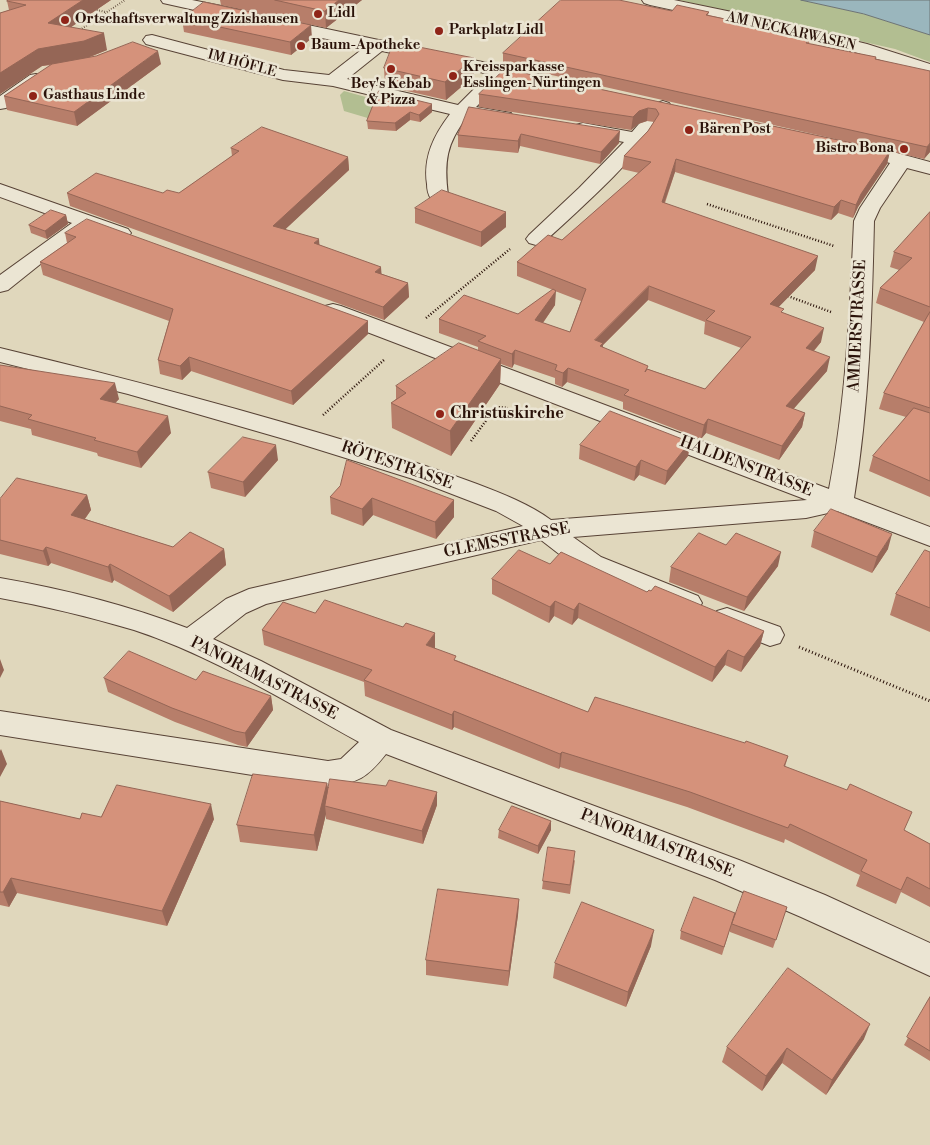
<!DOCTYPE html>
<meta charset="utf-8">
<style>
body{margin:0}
canvas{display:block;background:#e0d7bc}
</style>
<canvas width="930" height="1145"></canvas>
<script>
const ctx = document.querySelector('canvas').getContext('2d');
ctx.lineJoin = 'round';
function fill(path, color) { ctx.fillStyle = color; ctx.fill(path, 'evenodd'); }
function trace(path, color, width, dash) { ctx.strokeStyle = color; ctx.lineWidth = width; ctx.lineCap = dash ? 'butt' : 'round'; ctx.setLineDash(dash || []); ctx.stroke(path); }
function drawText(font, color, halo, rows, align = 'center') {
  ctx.font = font + ' "Libre Bodoni",serif'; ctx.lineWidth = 5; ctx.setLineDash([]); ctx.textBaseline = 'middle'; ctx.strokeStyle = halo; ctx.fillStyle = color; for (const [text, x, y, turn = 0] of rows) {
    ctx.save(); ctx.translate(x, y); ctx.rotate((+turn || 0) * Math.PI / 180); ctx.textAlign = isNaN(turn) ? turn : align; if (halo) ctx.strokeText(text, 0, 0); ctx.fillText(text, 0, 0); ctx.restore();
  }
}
const green = new Path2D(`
 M 679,0 L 801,0 L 864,14 L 930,35 L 930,62 L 895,49 Z
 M 344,91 L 391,104 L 371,119 L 344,111 L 340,95 Z`);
const water = new Path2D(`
 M 801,0 L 930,0 L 930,35 L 864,14 Z`);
const pathFar2 = new Path2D(`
 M 92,9 L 106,12
 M 80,30 L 125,0`);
const pathFar1 = new Path2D(`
 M 707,204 L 834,246
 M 785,295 L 831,312
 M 426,318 L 510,249
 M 323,415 L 385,359
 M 471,441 L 496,407 L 508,408`);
const path = new Path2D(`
 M 799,647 L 930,701`);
const minor = new Path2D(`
 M 161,0 L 192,0 L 241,10 L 243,14 L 241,18 L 235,19 L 163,3 Z
 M 642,0 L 674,0 L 756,17 L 867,44 L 930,64 L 930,75 L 821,42 L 650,5 L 644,3 Z
 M 275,18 L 539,74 L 545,75 L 548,79 L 545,83 L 539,84 L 506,77 L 476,107 L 511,113 L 513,117 L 511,121 L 504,123 L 467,117 C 446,144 444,162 448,195 L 445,199 L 438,201 L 431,199 C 428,194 427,190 427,184 C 423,157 434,135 450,114 L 333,86 L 283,80 L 146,44 L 143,40 L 146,36 L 152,35 L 284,70 L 329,75 L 365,47 L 269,27 L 267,23 L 269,19 ZM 382,51 L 489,74 L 458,105 L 347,79 Z
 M 36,74 L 42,75 L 45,79 L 42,83 L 6,108 L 0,109 L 0,96 L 30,75 Z
 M 663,101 L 669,103 L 672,107 C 637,158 589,201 543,243 L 536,245 L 529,243 L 526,239 L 529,235 L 579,188 L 624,142 L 576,133 L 574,129 L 576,125 L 583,123 L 632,132 L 657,103 Z
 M 886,150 L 930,162 L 930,174 L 907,168 L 880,208 L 874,221 C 872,314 869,406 854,498 L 930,527 L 930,546 L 837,511 L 806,518 L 573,537 L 601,557 L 698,596 L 702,603 L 698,610 L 688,613 L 581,571 L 541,540 L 266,604 L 246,613 L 213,639 L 261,661 L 391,730 L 739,860 L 825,895 L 930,943 L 930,976 L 801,917 L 715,880 L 386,754 C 366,779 359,782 328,787 L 0,735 L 0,711 L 328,761 L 341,759 L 359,742 C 286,702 213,656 134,630 C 90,617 45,606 0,598 L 0,578 C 63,589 127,605 187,628 L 226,599 L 249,589 L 523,526 L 496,511 L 413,479 L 291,441 L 128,394 L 0,362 L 0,348 C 125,378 249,411 373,449 C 408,460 442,471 477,484 C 503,494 529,504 551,520 L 807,500 L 325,316 L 322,311 L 325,306 L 333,304 L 341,306 L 829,489 C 846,401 850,311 854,221 L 860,208 L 890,163 L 879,160 L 876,156 L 879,152 Z
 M 0,184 L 128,229 L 131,233 L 128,237 L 121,239 L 91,229 L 58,250 L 8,290 L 0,292 L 0,275 L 72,223 L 0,197 Z
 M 727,608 L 780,627 L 784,635 L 780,643 L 770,646 L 717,625 L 713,618 L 717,611 Z`);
const wall = new Path2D(`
 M 9,0 L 111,0 L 71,27 L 107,50 L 90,57 L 161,64 L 77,126 L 7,110 L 4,96 L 51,65 L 42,66 L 0,94 L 0,13 L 9,10 L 7,1 Z
 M 220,0 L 362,0 L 326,28 L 221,5 Z
 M 672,11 L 709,12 L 708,15 L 810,37 L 809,44 L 876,57 L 876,59 L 930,152 L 924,159 L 503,64 L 503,53 Z
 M 182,19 L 312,38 L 291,55 L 184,32 Z
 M 384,68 L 474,76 L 446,100 L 385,86 Z
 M 505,69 L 890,151 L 887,164 L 858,207 L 853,218 L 838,213 L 831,220 L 675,172 L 665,203 L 815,270 L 778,307 L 783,313 L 821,342 L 814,351 L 827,371 L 793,409 L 805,413 L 802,427 L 779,460 L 706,433 L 701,439 L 623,409 L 623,402 L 567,382 L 562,387 L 555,384 L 555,378 L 514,364 L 512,368 L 501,364 L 500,384 L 451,456 L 392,428 L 391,403 L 396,399 L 396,386 L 478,351 L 478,347 L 439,333 L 439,319 L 518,314 L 553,290 L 517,276 L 517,262 L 562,240 L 639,173 L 622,169 L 624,156 L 648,131 L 654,122 L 647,121 L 638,124 L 631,130 L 479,107 L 479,94 ZM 555,291 L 581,301 L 570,332 L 543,323 L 555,305 ZM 648,300 L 705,322 L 704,334 L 741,348 L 705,389 L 648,369 L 603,348 L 603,345 Z
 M 379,91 L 432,112 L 420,122 L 410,120 L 396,131 L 368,129 L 367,121 Z
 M 469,107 L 619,143 L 600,164 L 520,146 L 518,153 L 458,147 L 458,135 Z
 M 231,148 L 348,157 L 349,170 L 285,229 L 382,274 L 408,283 L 409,297 L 384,320 L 70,206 L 67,193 L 179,193 L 232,156 Z
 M 415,208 L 506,212 L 506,227 L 481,247 L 415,223 Z
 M 930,212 L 930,497 L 869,471 L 873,456 L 906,417 L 879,409 L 884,393 L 924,322 L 876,303 L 880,288 L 899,270 L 890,267 L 894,252 Z
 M 66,215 L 68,224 L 47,239 L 31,233 L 29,225 Z
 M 65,233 L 368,321 L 368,334 L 293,405 L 191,371 L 182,380 L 160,374 L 158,360 L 169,321 L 43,275 L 40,262 L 67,243 Z
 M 0,365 L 119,399 L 115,403 L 171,433 L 141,468 L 98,456 L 97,453 L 32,435 L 31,429 L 0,421 Z
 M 690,442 L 688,456 L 665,485 L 639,475 L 634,481 L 579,459 L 580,445 Z
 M 278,460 L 245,497 L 211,488 L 208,472 Z
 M 87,495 L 91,510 L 85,519 L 173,547 L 224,549 L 226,565 L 173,612 L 114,580 L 112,583 L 51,563 L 48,566 L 0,554 L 0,499 Z
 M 330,497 L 454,500 L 454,517 L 436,539 L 373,515 L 363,526 L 331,514 Z
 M 814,531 L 888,549 L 872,573 L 811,547 Z
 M 726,545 L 778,566 L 744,611 L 669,582 L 671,567 Z
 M 930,552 L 930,632 L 890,615 L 896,594 Z
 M 550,564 L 647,592 L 764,631 L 760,646 L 741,672 L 725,665 L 712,682 L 578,618 L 572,625 L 554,616 L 549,623 L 492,594 L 492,579 Z
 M 315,613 L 456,660 L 588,712 L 788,756 L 785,767 L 930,844 L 930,907 L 901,892 L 896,904 L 856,886 L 860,875 L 785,839 L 784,843 L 687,807 L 560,767 L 559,769 L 454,727 L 452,730 L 365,696 L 364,682 L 264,645 L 262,630 Z
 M 104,678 L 196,680 L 271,696 L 273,710 L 247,747 L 238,745 L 175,722 L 108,692 Z
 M 327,783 L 328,788 L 437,792 L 437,805 L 423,844 L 326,819 L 326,814 L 317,851 L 240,842 L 237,825 Z
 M 0,801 L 80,819 L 101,817 L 214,819 L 167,926 L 17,893 L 9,907 L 0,905 Z
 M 551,821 L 551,830 L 538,854 L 498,838 L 499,830 Z
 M 575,860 L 570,894 L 542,889 L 543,881 Z
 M 519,899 L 518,915 L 508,986 L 426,975 L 426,960 Z
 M 787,907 L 773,948 L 730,932 L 730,929 L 722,955 L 680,939 L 681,931 L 735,913 Z
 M 651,946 L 626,1007 L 553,978 L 555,963 Z
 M 930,997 L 930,1061 L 904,1045 Z
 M 864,1039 L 826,1095 L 782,1063 L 762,1091 L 722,1062 L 727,1047 Z`);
const shadedWall = new Path2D(`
 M 83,0 L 111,0 L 52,40 L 48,23 Z
 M 339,0 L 362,0 L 326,28 L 325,11 Z
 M 311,25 L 312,38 L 291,55 L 290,42 Z
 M 104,33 L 107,50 L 87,58 L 42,66 L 0,94 L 0,73 L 38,49 Z
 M 158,51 L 161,64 L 77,126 L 74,112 Z
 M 474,58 L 474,76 L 446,100 L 445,82 Z
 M 432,104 L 432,112 L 420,122 L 419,115 Z
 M 648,108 L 647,121 L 638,124 L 631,130 L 633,117 L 639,111 Z
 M 410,112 L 410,120 L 396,131 L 395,123 Z
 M 620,131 L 619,143 L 600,164 L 601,152 Z
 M 521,134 L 520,146 L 518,153 L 518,141 Z
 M 930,143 L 930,152 L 924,159 L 927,147 Z
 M 890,151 L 887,164 L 858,207 L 853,218 L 856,205 L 861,194 Z
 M 348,157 L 349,170 L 275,239 L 273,226 Z
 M 676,159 L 675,172 L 660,215 L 662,202 Z
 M 841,200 L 838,213 L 831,220 L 834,207 Z
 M 506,212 L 506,227 L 481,247 L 481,232 Z
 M 66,215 L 68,224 L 47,239 L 45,231 Z
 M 319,239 L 320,252 L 314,243 Z
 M 818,256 L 815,270 L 768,318 L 770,304 Z
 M 381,267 L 382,280 L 375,272 Z
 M 408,283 L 409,297 L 384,320 L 383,307 Z
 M 649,286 L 648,300 L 603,345 L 602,357 L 595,340 Z
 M 556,291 L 555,305 L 535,334 L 535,320 Z
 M 368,321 L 368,334 L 293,405 L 291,391 Z
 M 824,328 L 821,342 L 804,362 L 806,348 Z
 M 515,350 L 514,364 L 512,368 L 512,354 Z
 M 189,357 L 191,371 L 182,380 L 180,366 Z
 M 830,357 L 827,371 L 783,421 L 786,406 Z
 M 501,359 L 500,384 L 451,456 L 450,431 Z
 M 568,368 L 567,382 L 562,387 L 563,373 Z
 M 115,383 L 119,399 L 104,415 L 100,399 Z
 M 805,413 L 802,427 L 779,460 L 782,446 Z
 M 168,416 L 171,433 L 141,468 L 137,452 Z
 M 708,419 L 706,433 L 701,439 L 704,425 Z
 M 690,442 L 688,456 L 665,485 L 667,471 Z
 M 276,445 L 278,460 L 245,497 L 243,482 Z
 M 641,460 L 639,475 L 634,481 L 636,467 Z
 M 87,495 L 91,510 L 76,531 L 71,515 Z
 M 372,498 L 373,515 L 363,526 L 362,509 Z
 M 454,500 L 454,517 L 436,539 L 435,522 Z
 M 892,534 L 888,549 L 872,573 L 877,557 Z
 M 46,547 L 51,563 L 48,566 L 43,551 Z
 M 224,549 L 226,565 L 173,612 L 169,596 Z
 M 781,552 L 778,566 L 744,611 L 747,597 Z
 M 110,564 L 114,580 L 112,583 L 108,567 Z
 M 555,601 L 554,616 L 549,623 L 550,607 Z
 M 579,603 L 578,618 L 572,625 L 574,610 Z
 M 764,631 L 760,646 L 741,672 L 744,657 Z
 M 435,633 L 435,649 L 426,645 Z
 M 728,650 L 725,665 L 712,682 L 715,667 Z
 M 0,659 L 4,670 L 0,678 Z
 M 271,696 L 273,710 L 247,747 L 245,733 Z
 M 454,711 L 454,727 L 452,730 L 452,715 Z
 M 1,749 L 7,764 L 0,777 L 0,751 Z
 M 562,752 L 560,767 L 559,769 L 560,754 Z
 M 327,783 L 329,799 L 325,806 L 326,814 L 317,851 L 314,835 Z
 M 437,792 L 437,805 L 423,844 L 422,831 Z
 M 211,804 L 214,819 L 167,926 L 162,911 Z
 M 551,821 L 551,830 L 538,854 L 538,846 Z
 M 11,878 L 17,893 L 9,907 L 3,892 Z
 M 519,899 L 518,915 L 508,986 L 509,971 Z
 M 654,930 L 651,946 L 626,1007 L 628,992 Z
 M 870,1024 L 864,1039 L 826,1095 L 832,1080 Z
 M 787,1048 L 782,1063 L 762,1091 L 766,1076 Z`);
const building = new Path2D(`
 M 9,0 L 83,0 L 48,23 L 104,33 L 84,41 L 38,49 L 0,73 L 0,13 L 26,5 L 7,1 Z
 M 275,0 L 339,0 L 325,11 Z
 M 561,0 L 619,0 L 672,11 L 677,5 L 709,12 L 706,15 L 810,37 L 806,43 L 876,57 L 875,59 L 930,71 L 930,143 L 927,147 L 503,53 Z
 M 204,2 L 311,25 L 290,42 L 182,19 Z
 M 133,42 L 158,51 L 74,112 L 4,96 L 52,64 L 96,56 Z
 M 394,42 L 474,58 L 445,82 L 384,68 Z
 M 505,69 L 890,151 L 861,194 L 856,205 L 841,200 L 834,207 L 676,159 L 662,202 L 818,256 L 770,304 L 784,309 L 781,312 L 824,328 L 806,348 L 830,357 L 786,406 L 805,413 L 782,446 L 708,419 L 704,425 L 624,395 L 629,390 L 568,368 L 563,373 L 555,370 L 557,365 L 515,350 L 512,354 L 478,341 L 486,336 L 439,319 L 464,295 L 518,314 L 553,289 L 556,291 L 535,320 L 570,332 L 586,289 L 517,262 L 548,235 L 562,240 L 651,162 L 624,156 L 648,131 L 659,114 L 656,109 L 648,108 L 639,111 L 633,117 L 479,94 ZM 649,286 L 715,311 L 706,320 L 751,337 L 705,389 L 647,369 L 645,372 L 648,366 L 600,346 L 603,343 L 595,340 Z
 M 379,91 L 432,104 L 419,115 L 410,112 L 395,123 L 367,121 Z
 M 469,107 L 620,131 L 601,152 L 521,134 L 518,141 L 458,135 Z
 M 262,127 L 348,157 L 273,226 L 319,239 L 314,243 L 381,267 L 375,272 L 408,283 L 383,307 L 67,193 L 96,173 L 163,193 L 167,190 L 179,193 L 239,151 L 231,148 Z
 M 442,190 L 506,212 L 481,232 L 415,208 Z
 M 51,210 L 66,215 L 45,231 L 29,225 Z
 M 930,212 L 930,307 L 880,288 L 912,258 L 894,252 Z
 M 87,219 L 368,321 L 291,391 L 189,357 L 180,366 L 158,360 L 173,309 L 40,262 L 76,237 L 65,233 Z
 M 930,312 L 930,408 L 884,393 Z
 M 459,343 L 501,359 L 450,431 L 391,403 L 406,393 L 396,386 Z
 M 0,365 L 115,383 L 100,399 L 168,416 L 137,452 L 94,440 L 96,438 L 28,419 L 32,415 L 0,406 Z
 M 914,408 L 930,413 L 930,481 L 873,456 Z
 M 610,411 L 690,442 L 667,471 L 641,460 L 636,467 L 580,445 Z
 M 243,437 L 276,445 L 243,482 L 208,472 Z
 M 347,460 L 454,500 L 435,522 L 372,498 L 362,509 L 330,497 L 340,486 Z
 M 17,478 L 87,495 L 71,515 L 173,547 L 190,532 L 224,549 L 169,596 L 110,564 L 108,567 L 46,547 L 43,551 L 0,540 L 0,499 Z
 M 831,509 L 892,534 L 877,557 L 814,531 Z
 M 699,533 L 726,545 L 736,533 L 781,552 L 747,597 L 671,567 Z
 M 519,550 L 550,564 L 561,552 L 647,592 L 649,590 L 651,591 L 655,586 L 764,631 L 744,657 L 728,650 L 715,667 L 579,603 L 574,610 L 555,601 L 550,607 L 492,579 Z
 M 925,550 L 930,552 L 930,608 L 896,594 Z
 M 325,600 L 403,627 L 406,623 L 435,633 L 426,645 L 456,656 L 454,660 L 588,712 L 595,697 L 745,743 L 746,741 L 788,756 L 784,766 L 847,790 L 850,784 L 912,812 L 904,830 L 930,844 L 930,889 L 907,877 L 901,890 L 861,871 L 867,860 L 790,824 L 788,828 L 690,792 L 562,752 L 560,754 L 454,711 L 452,715 L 364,680 L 372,670 L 262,630 L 283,602 L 315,613 Z
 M 129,651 L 196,680 L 203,671 L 271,696 L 245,733 L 235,731 L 172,708 L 104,678 Z
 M 253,774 L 327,783 L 314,835 L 237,825 Z
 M 330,779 L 386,786 L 389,780 L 437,792 L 422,831 L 325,806 Z
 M 117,785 L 211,804 L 162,911 L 11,878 L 3,892 L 0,892 L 0,801 L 80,819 L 82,813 L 101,817 Z
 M 512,806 L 551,821 L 538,846 L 499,830 Z
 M 548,847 L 575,851 L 570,885 L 543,881 Z
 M 438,889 L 519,899 L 509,971 L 426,960 Z
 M 744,891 L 787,907 L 776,940 L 732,924 Z
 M 694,897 L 735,913 L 724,947 L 681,931 Z
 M 582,902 L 654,930 L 628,992 L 555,963 Z
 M 788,968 L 870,1024 L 832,1080 L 787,1048 L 766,1076 L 727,1047 Z
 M 930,997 L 930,1051 L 907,1037 Z`);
const markers = [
 [318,14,5,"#8f2418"],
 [65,20,5,"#8f2418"],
 [439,31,5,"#8f2418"],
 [301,46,5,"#8f2418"],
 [391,69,5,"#8f2418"],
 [453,76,5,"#8f2418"],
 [33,96,5,"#8f2418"],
 [689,130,5,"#8f2418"],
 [904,149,5,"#8f2418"],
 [440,414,5,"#8f2418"]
];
const farPoinames = [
 ["Lidl",328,14],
 ["Ortschaftsverwaltung Zizishausen",75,20],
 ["Parkplatz Lidl",449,31],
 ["Baum-Apotheke",311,46],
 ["Kreissparkasse",463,68],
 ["Esslingen-Nürtingen",463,84],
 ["Bey's Kebab",391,85,"center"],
 ["& Pizza",391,101,"center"],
 ["Gasthaus Linde",43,96],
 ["Bären Post",699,130],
 ["Bistro Bona",894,149,"right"]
];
const farStreetnames = [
 ["AM NECKARWASEN",791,32,13],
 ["IM HÖFLE",242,64,15]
];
const streetNames = [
 ["AMMERSTRASSE",858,326,-87],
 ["RÖTESTRASSE",397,466,19],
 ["HALDENSTRASSE",746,467,21],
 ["GLEMSSTRASSE",507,541,-11],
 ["PANORAMASTRASSE",264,679,27],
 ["PANORAMASTRASSE",657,844,21]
];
const poiNames = [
 ["Christuskirche",450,414]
];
fill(green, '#b2be91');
fill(water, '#9ab6bd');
trace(water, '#6d7475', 1);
trace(minor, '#584336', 2);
trace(pathFar2, '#2a1209', 2, [0.5, 2]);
trace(pathFar1, '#2a1209', 2.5, [1, 2]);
trace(path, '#2a1209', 3, [1, 2.5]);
fill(minor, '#ebe5d3');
fill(wall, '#b77e6a');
fill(shadedWall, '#956656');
fill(building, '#d5927b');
trace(building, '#956656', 1);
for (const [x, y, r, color] of markers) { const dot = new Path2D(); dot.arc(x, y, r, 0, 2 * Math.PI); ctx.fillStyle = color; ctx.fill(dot); trace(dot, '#ebe5d3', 2); }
drawText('bold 14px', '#2a1209', '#ebe5d3', farPoinames, 'left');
drawText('14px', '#2a1209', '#ebe5d3', farStreetnames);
drawText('16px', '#2a1209', '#ebe5d3', streetNames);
drawText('bold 16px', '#2a1209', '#ebe5d3', poiNames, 'left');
</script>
